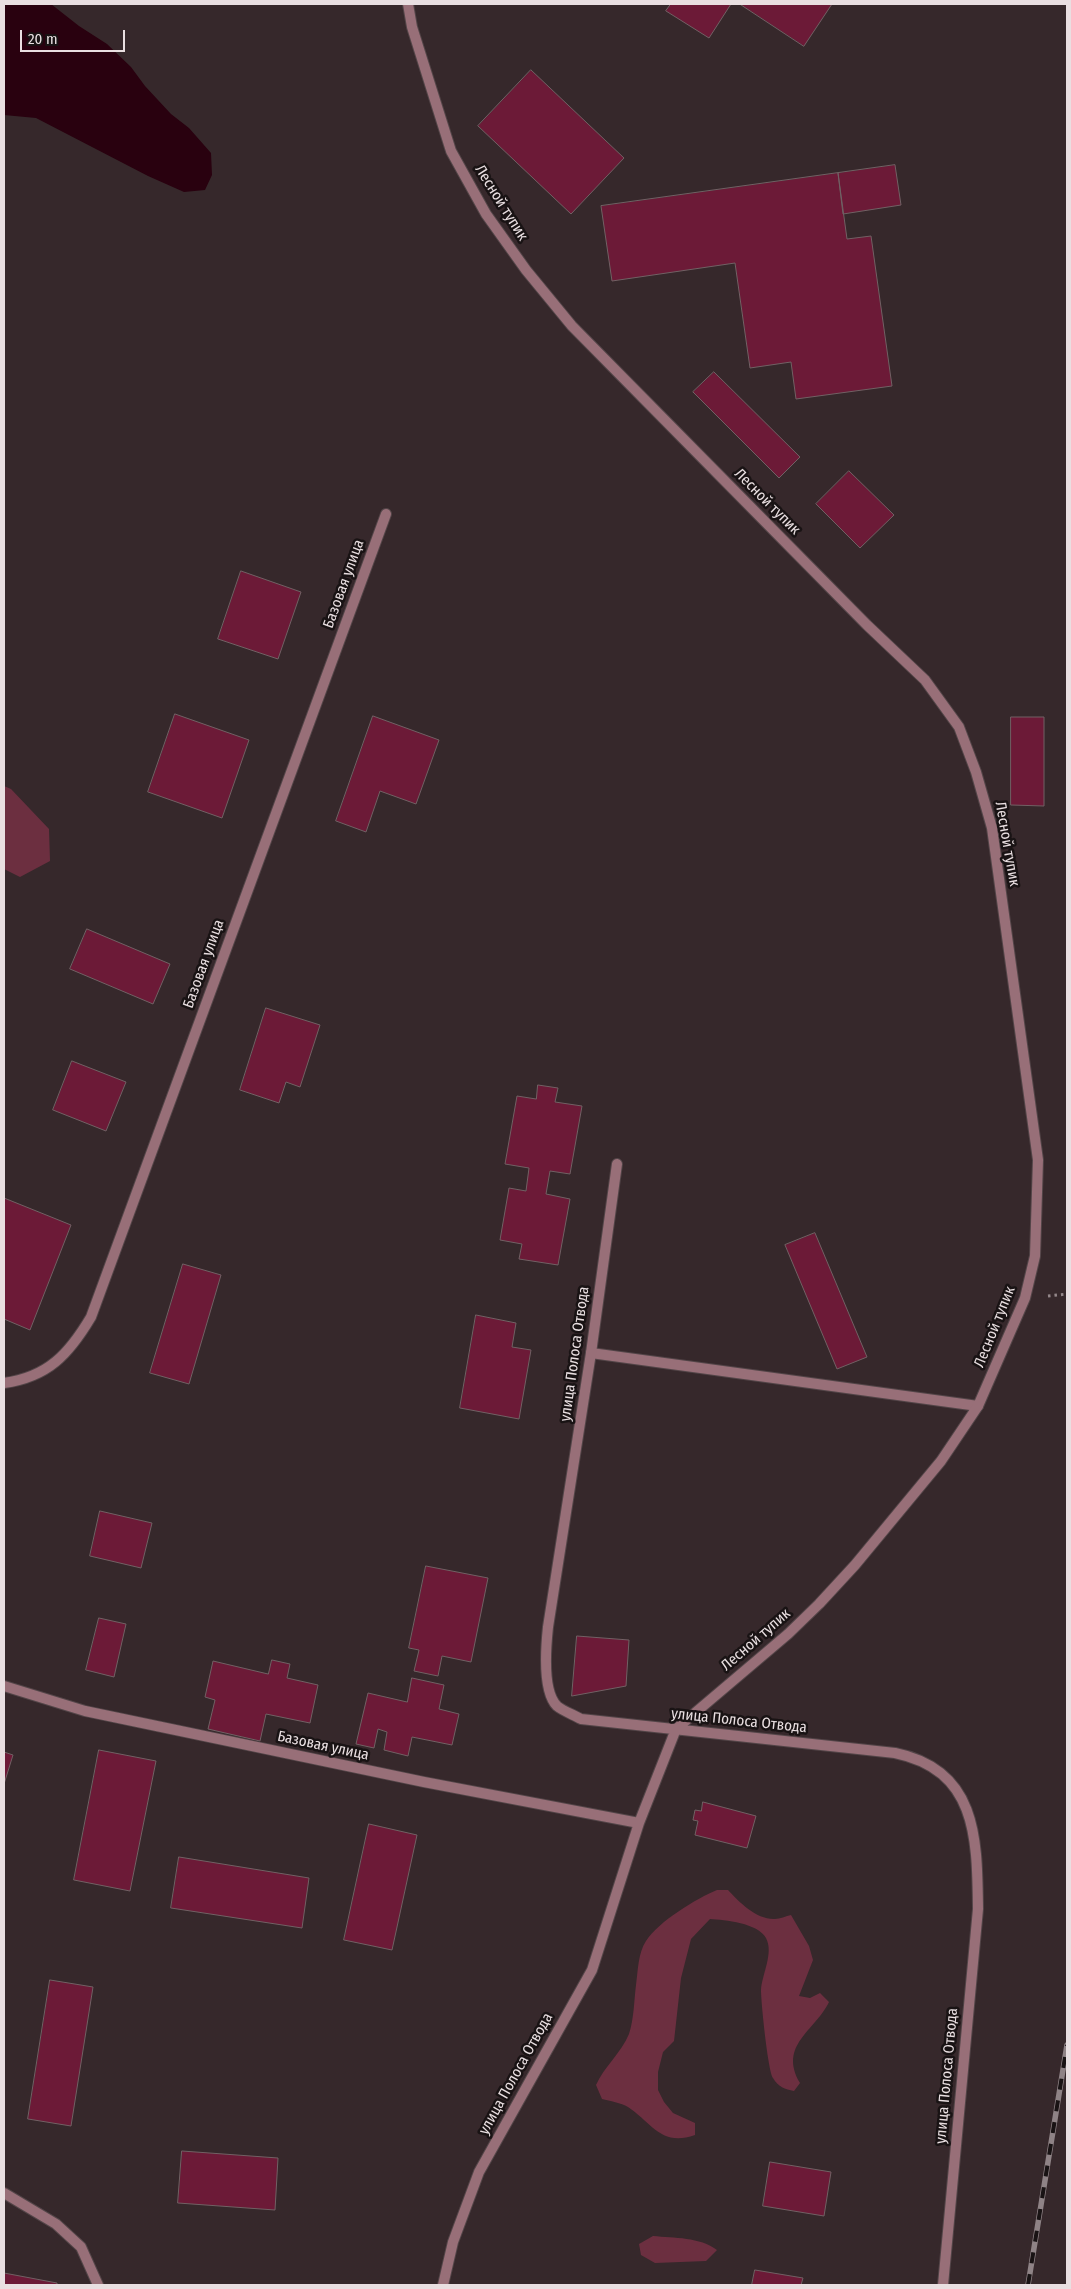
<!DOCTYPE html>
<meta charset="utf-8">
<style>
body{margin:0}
#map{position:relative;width:1071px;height:2289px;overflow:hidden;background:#36282b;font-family:"Fira Sans Condensed",sans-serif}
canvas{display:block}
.frame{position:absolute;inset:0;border:5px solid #e9dfe1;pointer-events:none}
.scale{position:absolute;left:20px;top:30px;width:105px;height:22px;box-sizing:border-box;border:2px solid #e9dfe1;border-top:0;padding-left:6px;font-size:15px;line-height:18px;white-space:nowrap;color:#e9dfe1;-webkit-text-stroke:4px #191314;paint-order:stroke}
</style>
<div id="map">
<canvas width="1071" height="2289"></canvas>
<div class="frame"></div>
<div class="scale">20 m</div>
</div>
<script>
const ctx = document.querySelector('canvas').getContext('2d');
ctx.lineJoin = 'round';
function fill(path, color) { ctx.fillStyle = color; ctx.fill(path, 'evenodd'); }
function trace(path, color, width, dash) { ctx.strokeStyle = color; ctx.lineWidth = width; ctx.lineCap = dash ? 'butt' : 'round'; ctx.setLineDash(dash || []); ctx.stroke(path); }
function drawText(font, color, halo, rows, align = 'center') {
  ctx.font = font + ' "Fira Sans Condensed",sans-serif'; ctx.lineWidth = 5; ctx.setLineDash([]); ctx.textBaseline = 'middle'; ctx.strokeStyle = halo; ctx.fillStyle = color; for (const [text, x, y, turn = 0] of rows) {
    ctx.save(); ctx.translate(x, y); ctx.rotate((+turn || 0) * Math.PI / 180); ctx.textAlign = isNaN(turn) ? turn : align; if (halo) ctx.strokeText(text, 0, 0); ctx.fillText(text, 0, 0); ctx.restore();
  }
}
const green = new Path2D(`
 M 4,786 L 11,789 L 49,829 L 50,861 L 20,877 L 4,869 Z
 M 717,1890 L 728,1890 C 739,1902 757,1920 775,1919 C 780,1919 786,1916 791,1915 L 809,1946 L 813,1960 L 799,1996 L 810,1998 L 820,1993 L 829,2002 C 815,2031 778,2045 800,2083 L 794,2091 C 785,2089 778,2087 773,2078 C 768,2070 761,2002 761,1990 C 762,1974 774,1953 766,1938 C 758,1923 725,1920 710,1919 L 691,1939 L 681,1978 L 674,2041 L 663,2052 L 658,2072 L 658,2090 L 664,2102 L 673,2113 L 695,2123 L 695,2135 C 661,2147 652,2123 628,2107 C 621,2103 610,2101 602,2099 L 596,2085 C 604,2067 621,2053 629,2034 C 634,2019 634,2001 636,1985 C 638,1971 638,1953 646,1941 C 658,1922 697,1898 717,1890 Z
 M 653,2236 C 674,2238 700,2237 717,2250 L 706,2261 L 655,2263 L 641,2255 L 639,2244 Z`);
const water = new Path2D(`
 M 4,4 L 51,4 L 79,26 L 107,44 L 131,67 L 145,86 L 171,114 L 189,128 L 211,153 L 212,175 L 205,190 L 184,192 L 148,176 L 36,118 L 4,115 Z`);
const building = new Path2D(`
 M 671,4 L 731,4 L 709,38 L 666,11 Z
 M 740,4 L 832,4 L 804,46 Z
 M 531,70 L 624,158 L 571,214 L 478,126 Z
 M 895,165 L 901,205 L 843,214 L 838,173 Z
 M 838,173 L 847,239 L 871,236 L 892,386 L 796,399 L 791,362 L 750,368 L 735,263 L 612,281 L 601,206 Z
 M 714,372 L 800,457 L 779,478 L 693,392 Z
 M 849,471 L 894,515 L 860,548 L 816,504 Z
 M 241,571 L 301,592 L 278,659 L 218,639 Z
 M 175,714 L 249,740 L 222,818 L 148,792 Z
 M 373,716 L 439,740 L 416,804 L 380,791 L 366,832 L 336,821 Z
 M 1011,717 L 1044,717 L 1044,806 L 1011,805 Z
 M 87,929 L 170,964 L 153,1004 L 70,969 Z
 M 266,1008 L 320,1025 L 300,1087 L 286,1082 L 279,1103 L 240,1090 Z
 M 72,1061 L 126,1082 L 106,1131 L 53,1110 Z
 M 538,1085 L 558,1088 L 555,1102 L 582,1106 L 570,1174 L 550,1171 L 546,1194 L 570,1199 L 558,1265 L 519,1259 L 522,1244 L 500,1240 L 509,1188 L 526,1191 L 529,1168 L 505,1164 L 517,1096 L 536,1099 Z
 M 4,1198 L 71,1225 L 30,1330 L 4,1319 Z
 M 815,1233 L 867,1357 L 837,1369 L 785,1245 Z
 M 183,1264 L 221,1275 L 189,1384 L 150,1373 Z
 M 476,1315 L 516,1323 L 512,1347 L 531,1350 L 519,1419 L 460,1408 Z
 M 100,1511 L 152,1523 L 141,1568 L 90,1556 Z
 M 426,1566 L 488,1578 L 471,1662 L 442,1656 L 438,1676 L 414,1671 L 419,1650 L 409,1648 Z
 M 99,1618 L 126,1624 L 114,1677 L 86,1670 Z
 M 577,1636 L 629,1640 L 626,1686 L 572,1696 Z
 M 272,1660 L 290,1664 L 287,1678 L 318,1685 L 310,1723 L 266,1714 L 260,1741 L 208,1729 L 215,1700 L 205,1697 L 213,1661 L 268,1674 Z
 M 412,1678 L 444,1685 L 439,1709 L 459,1714 L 452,1745 L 412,1737 L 408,1756 L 384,1750 L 387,1732 L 378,1729 L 374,1748 L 356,1744 L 368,1693 L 407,1702 Z
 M 99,1750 L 156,1761 L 130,1891 L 74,1880 Z
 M 4,1752 L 13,1755 L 4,1784 Z
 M 703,1802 L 756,1816 L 747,1848 L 695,1835 L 698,1821 L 693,1820 L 695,1810 L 701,1811 Z
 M 369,1824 L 417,1835 L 392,1950 L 344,1940 Z
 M 179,1857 L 309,1878 L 302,1928 L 171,1908 Z
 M 50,1980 L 93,1987 L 71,2126 L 28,2119 Z
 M 182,2151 L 278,2158 L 275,2210 L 178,2203 Z
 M 770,2162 L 831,2172 L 824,2216 L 763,2206 Z
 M 755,2270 L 803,2278 L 801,2285 L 752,2285 Z
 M 4,2273 L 57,2283 L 57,2285 L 4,2285 Z`);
const path = new Path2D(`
 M 1048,1296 L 1067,1294`);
const service = new Path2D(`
 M 591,1353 L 978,1406`);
const minor = new Path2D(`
 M 408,4 L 412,27 L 451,151 L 486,214 L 526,270 L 572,326 L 867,625 L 925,680 L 959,727 L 976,772 L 992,828 L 1038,1160 L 1035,1256 L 1025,1298 L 978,1406 L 941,1461 L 855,1565 L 819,1604 L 788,1634 L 676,1729 L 639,1823 L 592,1970 L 479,2172 L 453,2242 L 443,2285
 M 617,1164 L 591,1353 L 548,1627 C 546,1646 542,1691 557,1706 C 563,1711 574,1715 581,1719 L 895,1753 C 978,1770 977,1840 978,1909 L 943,2285
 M 4,1383 C 48,1377 69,1354 91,1317 L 386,514
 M 4,1686 L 85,1711 L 424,1782 L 639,1823
 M 4,2193 L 56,2224 L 81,2247 L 98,2285`);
const rail = new Path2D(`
 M 1028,2285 L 1067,2045`);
const streetNames = [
 ["Лесной тупик",501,203,58],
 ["Лесной тупик",767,502,45],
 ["Базовая улица",344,584,-70],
 ["Лесной тупик",1007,844,80],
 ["Базовая улица",204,964,-70],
 ["Лесной тупик",995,1327,-68],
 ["улица Полоса Отвода",575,1354,-82],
 ["Лесной тупик",756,1640,-41],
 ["улица Полоса Отвода",739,1721,6],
 ["Базовая улица",323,1746,12],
 ["улица Полоса Отвода",516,2074,-61],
 ["улица Полоса Отвода",947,2076,-85]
];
fill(green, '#6c2f40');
fill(water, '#29010f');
fill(building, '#6c1a37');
trace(building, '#716164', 1);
trace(service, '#534548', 12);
trace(minor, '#534548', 12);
trace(path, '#94888a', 3, [2.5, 4]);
trace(service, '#986f78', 10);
trace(minor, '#986f78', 10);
trace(rail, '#8f8386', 5.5);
trace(rail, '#191314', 4, [11]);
drawText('15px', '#e9dfe1', '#191314', streetNames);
</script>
